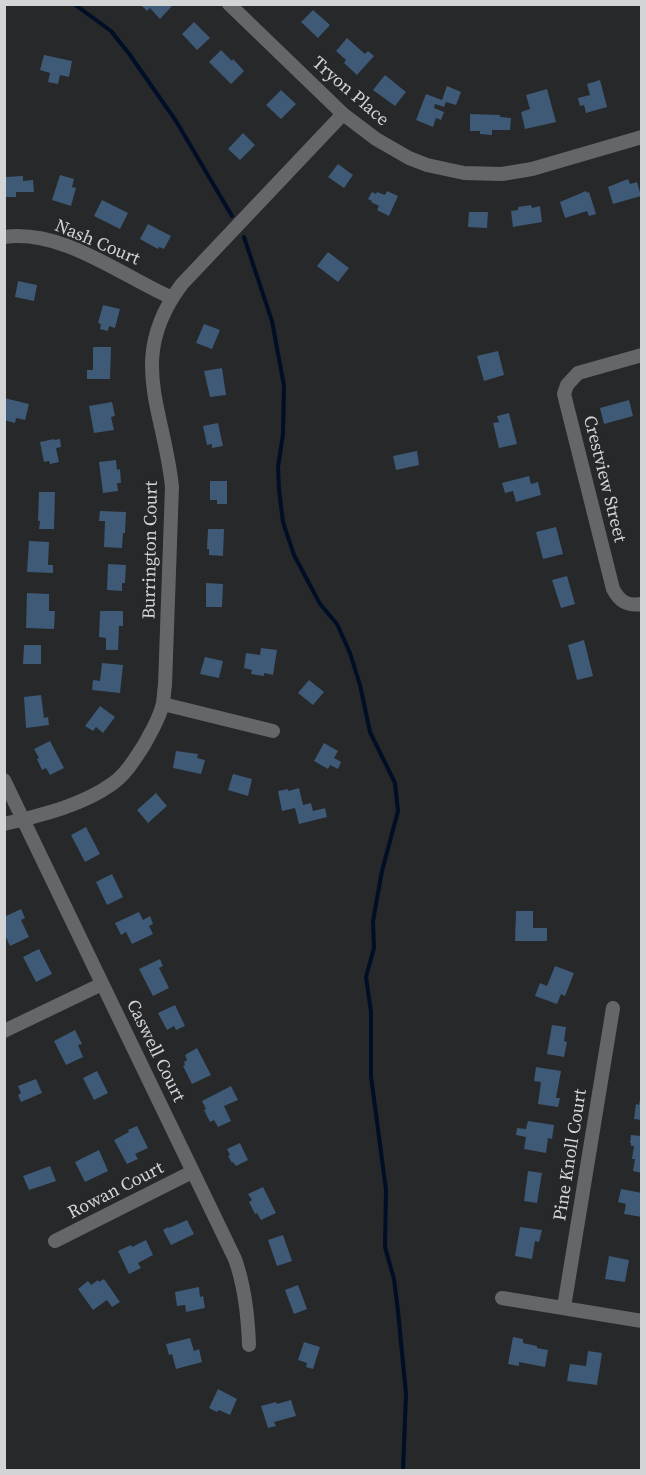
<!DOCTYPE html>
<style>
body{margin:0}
#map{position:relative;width:646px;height:1475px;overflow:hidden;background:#26282a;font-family:"Source Serif 4",serif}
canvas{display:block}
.frame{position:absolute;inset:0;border:6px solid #d3d4d6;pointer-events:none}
</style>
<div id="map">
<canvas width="646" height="1475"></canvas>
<div class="frame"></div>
</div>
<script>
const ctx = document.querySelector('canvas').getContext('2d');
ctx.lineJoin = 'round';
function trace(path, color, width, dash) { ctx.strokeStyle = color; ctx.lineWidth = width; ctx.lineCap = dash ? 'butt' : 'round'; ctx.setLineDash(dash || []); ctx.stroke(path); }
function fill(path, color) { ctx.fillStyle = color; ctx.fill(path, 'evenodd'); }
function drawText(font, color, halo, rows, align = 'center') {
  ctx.font = font + ' "Source Serif 4",serif'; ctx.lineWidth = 4.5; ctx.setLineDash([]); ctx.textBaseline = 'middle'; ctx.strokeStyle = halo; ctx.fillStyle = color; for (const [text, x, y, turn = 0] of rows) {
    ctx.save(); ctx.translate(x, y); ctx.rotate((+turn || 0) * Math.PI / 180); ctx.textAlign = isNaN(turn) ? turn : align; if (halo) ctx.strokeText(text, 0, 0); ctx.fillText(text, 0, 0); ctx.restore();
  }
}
const stream = new Path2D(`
 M 74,4 L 111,31 L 130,55 L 176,121 L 232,216
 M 244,237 L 272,321 L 284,386 L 283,434 L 278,467 L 279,490 L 283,522 L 294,555 L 320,604 L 337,624 L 350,653 L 360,685 L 370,732 L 395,783 L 398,811 L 382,871 L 373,921 L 374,948 L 366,977 L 371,1012 L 371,1076 L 386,1190 L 385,1247 L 394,1279 L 398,1311 L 406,1394 L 403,1470`);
const building = new Path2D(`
 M 140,4 L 170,4 L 172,6 L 160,19 L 150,8 L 147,11 Z
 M 313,10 L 330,25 L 318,38 L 301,22 Z
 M 194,22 L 210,38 L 197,50 L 182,34 Z
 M 347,38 L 365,54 L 368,51 L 374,56 L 357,75 L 344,63 L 346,60 L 336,51 Z
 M 221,50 L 232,61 L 233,59 L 244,71 L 231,84 L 209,62 Z
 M 44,55 L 72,61 L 69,77 L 60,75 L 58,84 L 48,82 L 50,73 L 40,70 Z
 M 385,75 L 406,92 L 395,106 L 373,90 Z
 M 600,80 L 607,107 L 586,113 L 584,105 L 580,106 L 578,98 L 590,95 L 587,84 Z
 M 447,86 L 461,92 L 456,105 L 446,102 L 444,107 L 435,104 L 434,108 L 444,112 L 441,120 L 436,118 L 433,127 L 416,120 L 426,94 L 442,100 Z
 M 547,89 L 556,122 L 525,129 L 521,112 L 530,109 L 526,95 Z
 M 281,90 L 296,104 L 281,119 L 266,105 Z
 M 470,114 L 500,115 L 500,117 L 511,118 L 510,130 L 492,130 L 492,135 L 480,134 L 480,131 L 470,131 Z
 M 243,133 L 255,145 L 240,160 L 228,149 Z
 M 338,164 L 353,175 L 344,188 L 328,177 Z
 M 60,175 L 74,179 L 72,187 L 76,188 L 71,206 L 52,200 Z
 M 23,176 L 23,181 L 33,180 L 34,192 L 16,192 L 16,197 L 5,197 L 5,177 Z
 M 628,179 L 630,184 L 637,182 L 641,196 L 613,204 L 608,187 Z
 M 387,191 L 398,196 L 389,216 L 377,210 L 379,206 L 371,202 L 372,201 L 368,199 L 372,192 L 376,194 L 377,192 L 385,195 Z
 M 586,191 L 587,193 L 589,192 L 596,214 L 589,216 L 587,211 L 565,218 L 560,202 Z
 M 102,200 L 128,213 L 120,229 L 94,216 Z
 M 531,205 L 532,208 L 540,206 L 542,222 L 513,227 L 511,211 L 518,210 L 518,207 Z
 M 469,212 L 488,212 L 487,228 L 468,227 Z
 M 148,224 L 171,236 L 164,249 L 159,247 L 158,249 L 140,239 Z
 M 328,252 L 349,268 L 338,282 L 317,266 Z
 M 18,281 L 37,285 L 34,301 L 15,297 Z
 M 103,305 L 120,309 L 115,328 L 109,326 L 108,331 L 100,329 L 101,324 L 98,323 Z
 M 204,324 L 220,330 L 212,349 L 196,343 Z
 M 93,347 L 111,347 L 110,379 L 87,379 L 87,370 L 93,370 Z
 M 498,351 L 504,375 L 484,381 L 477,356 Z
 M 222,368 L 226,395 L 210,397 L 204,371 Z
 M 4,398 L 29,404 L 25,420 L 16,418 L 15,423 L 4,420 Z
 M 629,400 L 633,416 L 604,424 L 600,408 Z
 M 112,402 L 115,416 L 111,417 L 114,430 L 94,433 L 89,406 Z
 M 509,413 L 517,444 L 499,448 L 493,423 L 499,422 L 497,416 Z
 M 218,423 L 223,446 L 212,448 L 212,444 L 207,445 L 203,426 Z
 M 54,439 L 54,440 L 60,439 L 61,447 L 56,448 L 59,462 L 50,464 L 49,461 L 44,462 L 40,442 Z
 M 417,451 L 419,465 L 396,470 L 393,456 Z
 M 116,460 L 117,470 L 120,469 L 121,483 L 117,483 L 118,491 L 103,493 L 99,462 Z
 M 529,476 L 531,484 L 538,482 L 541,495 L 516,502 L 513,491 L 505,493 L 502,483 Z
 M 210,481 L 227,481 L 227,504 L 217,504 L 217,500 L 210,500 Z
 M 39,492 L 55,492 L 54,529 L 39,529 L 40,521 L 38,521 Z
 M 100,511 L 126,512 L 125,533 L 123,533 L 122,548 L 104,547 L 105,521 L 99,521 Z
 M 556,527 L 563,554 L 543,559 L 536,532 Z
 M 208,529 L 224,529 L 223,556 L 209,555 L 209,549 L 207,549 Z
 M 29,541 L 49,542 L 48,565 L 53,565 L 53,573 L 27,572 Z
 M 108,564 L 126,565 L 125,583 L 122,583 L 122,591 L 107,590 Z
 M 567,576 L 575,604 L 561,608 L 552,580 Z
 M 206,583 L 223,584 L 222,607 L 206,607 Z
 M 27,593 L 49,594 L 49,611 L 55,611 L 54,629 L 26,628 Z
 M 100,611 L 123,611 L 123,626 L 119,626 L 118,650 L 106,650 L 106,638 L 99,637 Z
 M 584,640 L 593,676 L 577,680 L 568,645 Z
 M 24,645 L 41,645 L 41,664 L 23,664 Z
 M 261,648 L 277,650 L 273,675 L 264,673 L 264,676 L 251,674 L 252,670 L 244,668 L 246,653 L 260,655 Z
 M 205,657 L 223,661 L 219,678 L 200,674 Z
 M 102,663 L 123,665 L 120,693 L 92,690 L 93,680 L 100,681 Z
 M 309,680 L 324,692 L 313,705 L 298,693 Z
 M 41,695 L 44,718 L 48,717 L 49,725 L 26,728 L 24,697 Z
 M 100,706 L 115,717 L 103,733 L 96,727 L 93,731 L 85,726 Z
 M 50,741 L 64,768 L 50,775 L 46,768 L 42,770 L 37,759 L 39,758 L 34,749 Z
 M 324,743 L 338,751 L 334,758 L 341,762 L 338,769 L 330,765 L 328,769 L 314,761 Z
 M 176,751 L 198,754 L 197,758 L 205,760 L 201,774 L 173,768 Z
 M 233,774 L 252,779 L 248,796 L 228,790 Z
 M 299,788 L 303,805 L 311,803 L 313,811 L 325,808 L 327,817 L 299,824 L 295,808 L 282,811 L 278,791 L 288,789 L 288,791 Z
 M 156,793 L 167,806 L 148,823 L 137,810 Z
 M 86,827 L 100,854 L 85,862 L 71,835 Z
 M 112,874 L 123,897 L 107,905 L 96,882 Z
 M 21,909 L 25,918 L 21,920 L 29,937 L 10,946 L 4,933 L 4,917 Z
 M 516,911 L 533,911 L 533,928 L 547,928 L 547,941 L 515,941 Z
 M 139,912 L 143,920 L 150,916 L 153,924 L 149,926 L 153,934 L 132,944 L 126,932 L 121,935 L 115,923 Z
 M 39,949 L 52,974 L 36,982 L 23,957 Z
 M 160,959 L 163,966 L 159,968 L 169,988 L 153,996 L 139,969 Z
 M 555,966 L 574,973 L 565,996 L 561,994 L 557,1004 L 535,996 L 540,983 L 547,986 Z
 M 175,1005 L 185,1026 L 176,1030 L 174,1026 L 167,1030 L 158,1013 Z
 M 552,1025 L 566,1027 L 564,1041 L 567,1042 L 564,1057 L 547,1054 Z
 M 75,1030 L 82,1044 L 78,1045 L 83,1057 L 66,1065 L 54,1041 Z
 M 197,1048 L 211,1075 L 192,1084 L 183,1066 L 185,1065 L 184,1062 L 187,1060 L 185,1055 Z
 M 536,1067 L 561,1071 L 556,1098 L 560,1098 L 558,1107 L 538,1104 L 541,1082 L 534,1081 Z
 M 97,1071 L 108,1093 L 94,1100 L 83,1078 Z
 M 36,1079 L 42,1093 L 21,1102 L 18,1095 L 21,1093 L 18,1086 Z
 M 231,1086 L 238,1100 L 224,1106 L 231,1121 L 218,1127 L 214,1120 L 210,1122 L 204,1110 L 206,1109 L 202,1101 Z
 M 640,1099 L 642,1099 L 642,1120 L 634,1119 L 636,1104 L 639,1105 Z
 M 528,1121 L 554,1125 L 552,1139 L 548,1138 L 546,1153 L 524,1149 L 526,1137 L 516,1135 L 517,1128 L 526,1129 Z
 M 137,1126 L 148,1148 L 135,1154 L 138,1159 L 127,1164 L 114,1140 L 129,1132 L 128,1130 Z
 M 631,1135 L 642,1136 L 642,1173 L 633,1171 L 635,1159 L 632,1159 L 634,1146 L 631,1146 L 631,1143 L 630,1143 Z
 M 240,1143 L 248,1160 L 236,1166 L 233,1162 L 232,1163 L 228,1156 L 230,1155 L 227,1149 Z
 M 99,1150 L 108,1171 L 85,1182 L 75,1162 Z
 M 50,1166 L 56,1181 L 29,1190 L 23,1176 Z
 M 528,1171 L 542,1173 L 537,1203 L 524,1201 Z
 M 263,1187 L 276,1213 L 261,1220 L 257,1213 L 255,1214 L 249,1202 L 252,1200 L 248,1194 Z
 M 621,1189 L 642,1193 L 642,1217 L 624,1214 L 626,1204 L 618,1202 Z
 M 187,1220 L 194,1234 L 171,1245 L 163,1230 L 168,1227 L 169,1228 Z
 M 520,1227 L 542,1230 L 539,1242 L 535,1241 L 532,1259 L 515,1256 Z
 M 283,1235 L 292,1261 L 277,1266 L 268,1240 Z
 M 146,1240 L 153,1255 L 138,1263 L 141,1268 L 129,1274 L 118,1251 L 131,1245 L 132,1247 Z
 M 609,1256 L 629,1260 L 625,1282 L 605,1279 Z
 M 104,1279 L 120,1302 L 112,1307 L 107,1300 L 93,1310 L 78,1289 L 88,1281 L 91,1285 L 98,1280 L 99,1282 Z
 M 298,1285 L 307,1309 L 294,1314 L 285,1290 Z
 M 199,1287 L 200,1297 L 203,1296 L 205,1308 L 186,1312 L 185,1305 L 177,1306 L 175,1292 Z
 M 513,1337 L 523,1339 L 523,1343 L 537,1346 L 537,1348 L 548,1350 L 545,1367 L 519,1362 L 519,1366 L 508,1364 Z
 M 190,1338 L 194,1351 L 199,1349 L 202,1362 L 176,1369 L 172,1354 L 169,1355 L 166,1344 Z
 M 304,1342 L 320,1347 L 313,1369 L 306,1367 L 307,1363 L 298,1360 Z
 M 588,1351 L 602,1353 L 597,1385 L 567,1381 L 570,1364 L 586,1366 Z
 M 218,1389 L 237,1399 L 230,1415 L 219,1410 L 217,1412 L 209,1408 Z
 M 291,1400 L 296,1416 L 274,1422 L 276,1426 L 268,1428 L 261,1406 L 276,1402 L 277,1404 Z`);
const minor = new Path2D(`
 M 229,4 L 343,114 L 376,139 L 409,158 L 427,165 L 464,173 L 502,174 L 532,169 L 642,137
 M 4,237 C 63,229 120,275 172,298
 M 642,355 L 578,373 L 567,385 L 564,394 L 613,589 C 620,602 627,606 642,604
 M 163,704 L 273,731
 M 4,780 L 235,1259 C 245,1287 248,1315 249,1345
 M 4,824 C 41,815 81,806 112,784 C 126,774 135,759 144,745 C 151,732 160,718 163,703 C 164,697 164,691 165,685 L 172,487 C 164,408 126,358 182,284 L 343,114
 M 4,1031 L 102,984
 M 55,1241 L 192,1172
 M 502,1298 L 642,1321
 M 564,1307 L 613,1008`);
const streetNames = [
 ["Tryon Place",350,92,41],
 ["Nash Court",97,243,23],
 ["Crestview Street",604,479,76],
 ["Burrington Court",151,550,-89],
 ["Caswell Court",155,1051,64],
 ["Pine Knoll Court",571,1155,-81],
 ["Rowan Court",116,1191,-27]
];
trace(stream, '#000e26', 4);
fill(building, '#3e5a76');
trace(minor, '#646669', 14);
drawText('18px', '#d3d4d6', '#26282a', streetNames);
</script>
